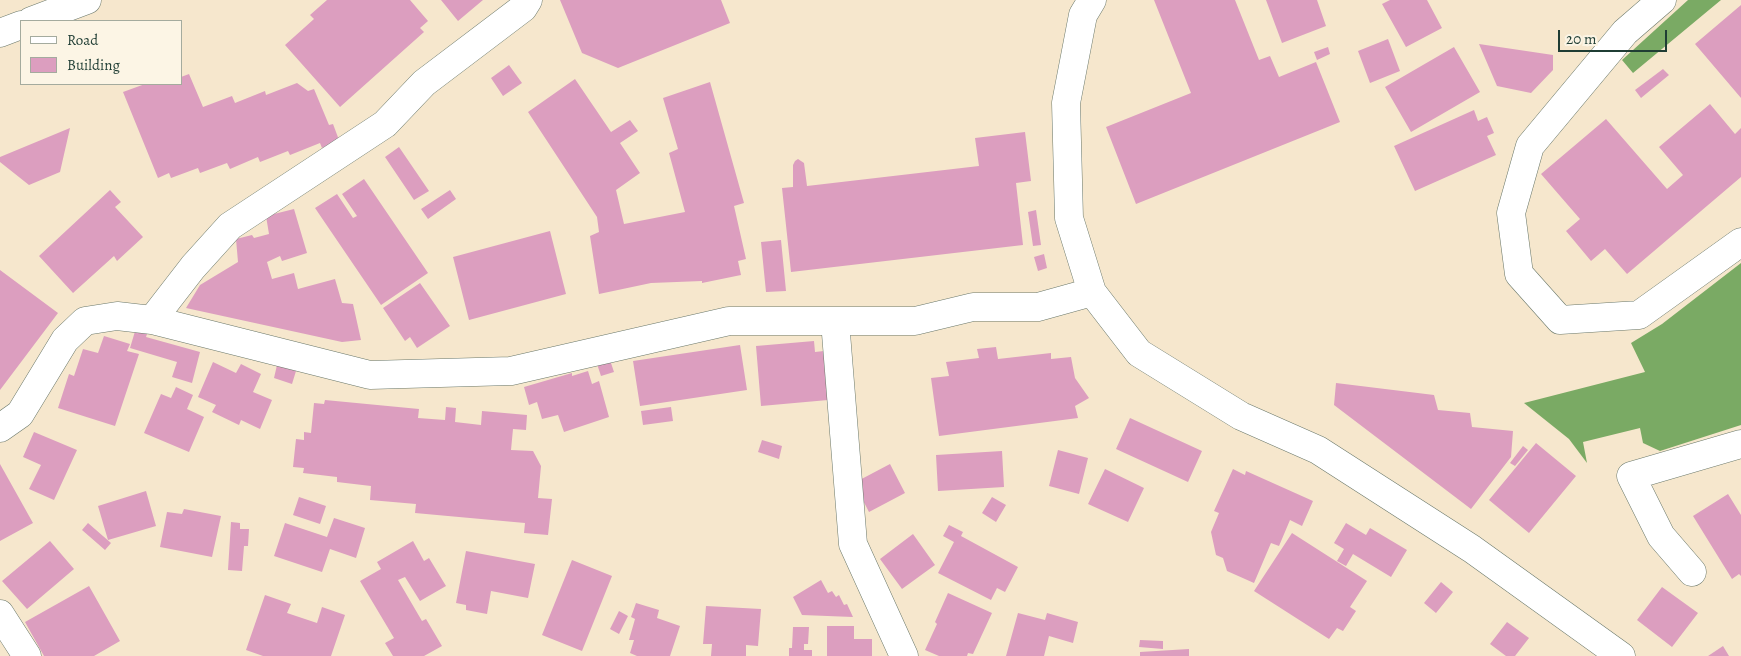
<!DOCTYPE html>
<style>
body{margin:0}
#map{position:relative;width:1741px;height:656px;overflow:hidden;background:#f6e7cd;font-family:Alegreya,serif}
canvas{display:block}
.legend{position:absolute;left:20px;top:20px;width:162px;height:65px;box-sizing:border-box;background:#fcf5e5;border:1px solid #a4ab9e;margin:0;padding:6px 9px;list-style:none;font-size:15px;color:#1f3d34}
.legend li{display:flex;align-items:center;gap:10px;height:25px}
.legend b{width:25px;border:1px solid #a4ab9e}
.scale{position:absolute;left:1558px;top:30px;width:109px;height:22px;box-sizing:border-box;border:2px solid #1f3d34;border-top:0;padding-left:6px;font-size:15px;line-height:18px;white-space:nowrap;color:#1f3d34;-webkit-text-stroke:4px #fcf5e5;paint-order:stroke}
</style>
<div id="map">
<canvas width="1741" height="656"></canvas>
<ul class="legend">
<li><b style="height:6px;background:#fff"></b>Road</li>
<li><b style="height:14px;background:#dc9ebf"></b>Building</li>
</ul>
<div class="scale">20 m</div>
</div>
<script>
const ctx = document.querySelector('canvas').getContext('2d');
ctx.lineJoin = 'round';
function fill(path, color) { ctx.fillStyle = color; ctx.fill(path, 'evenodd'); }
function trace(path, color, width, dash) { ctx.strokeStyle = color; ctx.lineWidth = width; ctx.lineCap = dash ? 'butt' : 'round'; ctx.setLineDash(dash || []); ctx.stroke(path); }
const forest = new Path2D(`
 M 1688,0 L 1721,0 L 1633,73 L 1622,60 Z
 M 1741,263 L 1741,425 L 1660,451 L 1643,443 L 1640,428 L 1583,442 L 1587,463 L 1569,439 L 1524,403 L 1645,372 L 1631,343 L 1662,324 Z`);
const building = new Path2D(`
 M 327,0 L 410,0 L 428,21 L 420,28 L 424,32 L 340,107 L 285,45 L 314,19 L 310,15 Z
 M 441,0 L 483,0 L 458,21 Z
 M 560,0 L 721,0 L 730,23 L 618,68 L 582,53 Z
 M 1154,0 L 1235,0 L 1259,60 L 1270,56 L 1279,77 L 1316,62 L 1340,122 L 1136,204 L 1106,127 L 1191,93 Z
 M 1266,0 L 1317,0 L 1326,26 L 1282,43 Z
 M 1390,0 L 1427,0 L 1442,28 L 1406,47 L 1382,4 Z
 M 1741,5 L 1741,98 L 1695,44 Z
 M 1388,39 L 1400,71 L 1370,83 L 1358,51 Z
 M 1479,44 L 1553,55 L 1553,70 L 1531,93 L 1497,86 Z
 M 1328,47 L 1330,54 L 1317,60 L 1314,52 Z
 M 1454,47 L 1480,92 L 1411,132 L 1385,87 Z
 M 509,65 L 522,83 L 503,96 L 491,78 Z
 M 1663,69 L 1669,75 L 1641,98 L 1635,90 Z
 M 189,74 L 203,107 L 232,96 L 235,103 L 265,91 L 266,95 L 297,83 L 308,91 L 314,89 L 329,125 L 333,124 L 339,140 L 322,148 L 320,143 L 290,155 L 288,151 L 260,162 L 258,157 L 230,169 L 227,163 L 200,173 L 198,168 L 171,178 L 169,173 L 158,178 L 123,92 L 145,84 L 181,84 L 181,77 Z
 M 575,79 L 611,132 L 630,120 L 638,131 L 620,143 L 640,173 L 616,190 L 624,224 L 685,212 L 669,153 L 678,149 L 663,98 L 710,82 L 744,203 L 734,206 L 746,259 L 738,261 L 741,275 L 702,283 L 702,281 L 651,283 L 599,294 L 590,236 L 599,232 L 597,217 L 528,112 Z
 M 1710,104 L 1735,134 L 1741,128 L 1741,177 L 1627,274 L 1605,249 L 1591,261 L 1566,231 L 1580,219 L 1541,174 L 1606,119 L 1667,189 L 1683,175 L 1659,147 Z
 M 1474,110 L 1478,121 L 1487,117 L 1494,133 L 1487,136 L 1496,155 L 1415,191 L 1394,146 Z
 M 70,128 L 60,172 L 29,185 L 0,162 L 0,157 Z
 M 1025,132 L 1031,181 L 1016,183 L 1023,245 L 791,272 L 782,188 L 793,187 L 793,165 L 795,161 L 798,159 L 804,163 L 807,186 L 979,166 L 975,138 Z
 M 399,147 L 429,191 L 414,200 L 385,157 Z
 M 364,179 L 428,273 L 381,305 L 315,208 L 337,194 L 353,218 L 357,216 L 342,194 Z
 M 110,190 L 121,202 L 115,207 L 143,237 L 117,261 L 114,256 L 73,293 L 39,256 Z
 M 450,190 L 456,199 L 428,219 L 421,209 Z
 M 294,209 L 307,253 L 282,261 L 280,256 L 267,262 L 272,279 L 294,273 L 298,289 L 335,279 L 342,303 L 353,304 L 361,340 L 342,342 L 186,308 L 200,285 L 238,262 L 236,239 L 252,235 L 254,238 L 269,234 L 266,216 Z
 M 1036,210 L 1041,245 L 1033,246 L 1028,212 Z
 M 550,231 L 566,294 L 469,320 L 453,257 Z
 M 781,240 L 786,291 L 766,292 L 761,242 Z
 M 1044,254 L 1047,268 L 1038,271 L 1034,257 Z
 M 0,270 L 58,313 L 0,390 Z
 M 420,283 L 450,326 L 417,348 L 410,337 L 405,341 L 383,308 Z
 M 136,328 L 148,331 L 146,337 L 200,352 L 192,383 L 172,377 L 177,362 L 130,348 Z
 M 104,336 L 130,344 L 127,351 L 139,354 L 115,426 L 58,408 L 69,374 L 74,376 L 83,349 L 98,353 Z
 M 814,341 L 815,352 L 824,351 L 828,400 L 761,406 L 756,346 Z
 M 740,345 L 747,390 L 640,406 L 633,361 Z
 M 996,347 L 998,359 L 1051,353 L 1051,359 L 1071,357 L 1075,378 L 1089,398 L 1075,406 L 1078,418 L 939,436 L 931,378 L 949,376 L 946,362 L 979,358 L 977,349 Z
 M 610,360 L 614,372 L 601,376 L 597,364 Z
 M 213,362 L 236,373 L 241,364 L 261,374 L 253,392 L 272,400 L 260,429 L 241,420 L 239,425 L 212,412 L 216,405 L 198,397 Z
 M 277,365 L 296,371 L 292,384 L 274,378 Z
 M 588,371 L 592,384 L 599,381 L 609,417 L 564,432 L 558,415 L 542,419 L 537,402 L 529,405 L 524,387 L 572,373 L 572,376 Z
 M 1336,383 L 1434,395 L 1438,410 L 1470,413 L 1472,427 L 1513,431 L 1511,457 L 1471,509 L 1334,405 Z
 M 176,387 L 193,395 L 187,409 L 204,417 L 189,452 L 144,433 L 161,394 L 171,398 Z
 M 325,400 L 419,409 L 418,418 L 445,420 L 446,407 L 456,408 L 455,422 L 481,425 L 482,411 L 527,415 L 526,430 L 513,429 L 511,450 L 533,451 L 541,466 L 538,498 L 552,499 L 548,535 L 524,533 L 525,523 L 415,513 L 416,504 L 370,500 L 371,486 L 337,482 L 337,477 L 303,473 L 304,468 L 293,467 L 296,439 L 304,440 L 304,432 L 311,433 L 314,403 L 324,404 Z
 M 671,407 L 673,421 L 643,425 L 641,411 Z
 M 1130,418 L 1202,451 L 1188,482 L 1116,449 Z
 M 34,432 L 77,450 L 54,500 L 29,489 L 41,465 L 23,457 Z
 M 762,440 L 782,446 L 779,459 L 758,452 Z
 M 1536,443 L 1576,476 L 1529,533 L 1489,500 Z
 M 1523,446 L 1528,450 L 1515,466 L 1510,463 Z
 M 1058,450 L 1088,458 L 1079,494 L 1049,486 Z
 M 1002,451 L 1004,487 L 938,491 L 936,455 Z
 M 0,464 L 33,523 L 0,541 Z
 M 890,464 L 905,493 L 869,512 L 854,483 Z
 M 1105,469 L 1144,488 L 1128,522 L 1088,504 Z
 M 1233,469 L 1245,475 L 1246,471 L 1313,501 L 1302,526 L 1290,520 L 1279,546 L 1271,543 L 1254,583 L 1227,571 L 1223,558 L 1216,555 L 1211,532 L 1219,513 L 1214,511 Z
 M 146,491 L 156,526 L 108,540 L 98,506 Z
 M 1728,494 L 1741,515 L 1741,576 L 1739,574 L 1732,579 L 1693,516 Z
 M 299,497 L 326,506 L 320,524 L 293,515 Z
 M 992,497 L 1006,505 L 996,522 L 982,513 Z
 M 184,509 L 221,516 L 212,557 L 160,547 L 167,512 L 182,514 Z
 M 334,518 L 365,528 L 356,558 L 330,549 L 322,572 L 274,556 L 285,523 L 327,537 Z
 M 231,522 L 240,523 L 240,529 L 249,529 L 248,546 L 244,546 L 242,571 L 228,570 Z
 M 88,523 L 111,543 L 105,550 L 82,530 Z
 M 1346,523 L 1366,535 L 1370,528 L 1407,550 L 1391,577 L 1353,554 L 1346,566 L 1337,561 L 1344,549 L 1334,543 Z
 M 949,525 L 963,532 L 961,536 L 1018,567 L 1005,592 L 997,588 L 991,600 L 938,573 L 954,542 L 943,536 Z
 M 1292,533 L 1367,581 L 1350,607 L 1356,611 L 1343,631 L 1337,628 L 1329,639 L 1254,591 Z
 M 913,534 L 935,565 L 902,589 L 880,559 Z
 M 50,541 L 74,569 L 27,609 L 2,581 Z
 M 413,541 L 424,561 L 429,558 L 446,586 L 420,601 L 405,577 L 398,580 L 422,621 L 426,619 L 442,646 L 424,656 L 393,656 L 385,643 L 394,638 L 360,581 L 381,569 L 377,562 Z
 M 466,551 L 535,564 L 528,598 L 491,591 L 487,614 L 466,610 L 466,605 L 456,603 Z
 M 572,560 L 612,576 L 582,651 L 542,635 Z
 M 821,580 L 828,593 L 832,591 L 836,597 L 839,595 L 844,605 L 847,604 L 853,617 L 802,615 L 793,597 Z
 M 1441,582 L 1453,592 L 1436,613 L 1424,603 Z
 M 89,586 L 120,641 L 94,656 L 44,656 L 25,622 Z
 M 1662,587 L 1698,613 L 1672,647 L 1637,620 Z
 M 948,593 L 992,613 L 973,654 L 968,653 L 967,656 L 939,656 L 925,650 L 937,624 L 935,622 Z
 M 265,595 L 291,604 L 287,613 L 317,623 L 322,607 L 345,615 L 331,656 L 263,656 L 246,650 Z
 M 636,603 L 659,610 L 657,618 L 680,626 L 670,656 L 637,656 L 630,653 L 634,640 L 629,640 L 635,619 L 631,617 Z
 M 706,606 L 761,609 L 758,646 L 746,645 L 746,656 L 711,656 L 712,644 L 703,644 Z
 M 619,611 L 628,616 L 619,634 L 610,629 Z
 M 1018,613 L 1045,620 L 1047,613 L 1078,622 L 1073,643 L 1049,636 L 1044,656 L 1006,656 Z
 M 1507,622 L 1529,638 L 1515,656 L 1506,656 L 1490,644 Z
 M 827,626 L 854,626 L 854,639 L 872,639 L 872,656 L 827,656 Z
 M 793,627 L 809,627 L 808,644 L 804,644 L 804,650 L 812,650 L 812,656 L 789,656 L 789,648 L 792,648 Z
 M 1140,640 L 1163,641 L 1163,649 L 1139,647 Z
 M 1723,646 L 1729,656 L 1708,656 Z
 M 1189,649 L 1189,656 L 1140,656 L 1140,652 Z`);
const minor = new Path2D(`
 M 1092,0 L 1083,15 L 1066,103 L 1069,218 L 1092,292 L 1139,353 L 1241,416 L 1318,450 L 1472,549 L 1621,656
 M 1662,0 L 1625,32 L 1530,146 L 1511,213 L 1519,274 L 1560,320 L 1639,315 L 1741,242
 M 31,21 L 87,0
 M 0,33 L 21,25
 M 152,320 L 193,267 L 230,226 L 385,124 L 424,83 L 523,8 L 528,0
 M 835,321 L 853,544 L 904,656
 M 0,428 L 20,414 L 65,340 L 85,321 L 117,316 L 152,320 L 370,375 L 511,371 L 729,321 L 915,321 L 973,307 L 1038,307 L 1092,292
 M 1692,572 L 1661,536 L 1631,476 L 1741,444
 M 0,614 L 27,656`);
fill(forest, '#7aaa64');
fill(building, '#dc9ebf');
trace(minor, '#6a786a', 29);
trace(minor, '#fff', 28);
</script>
